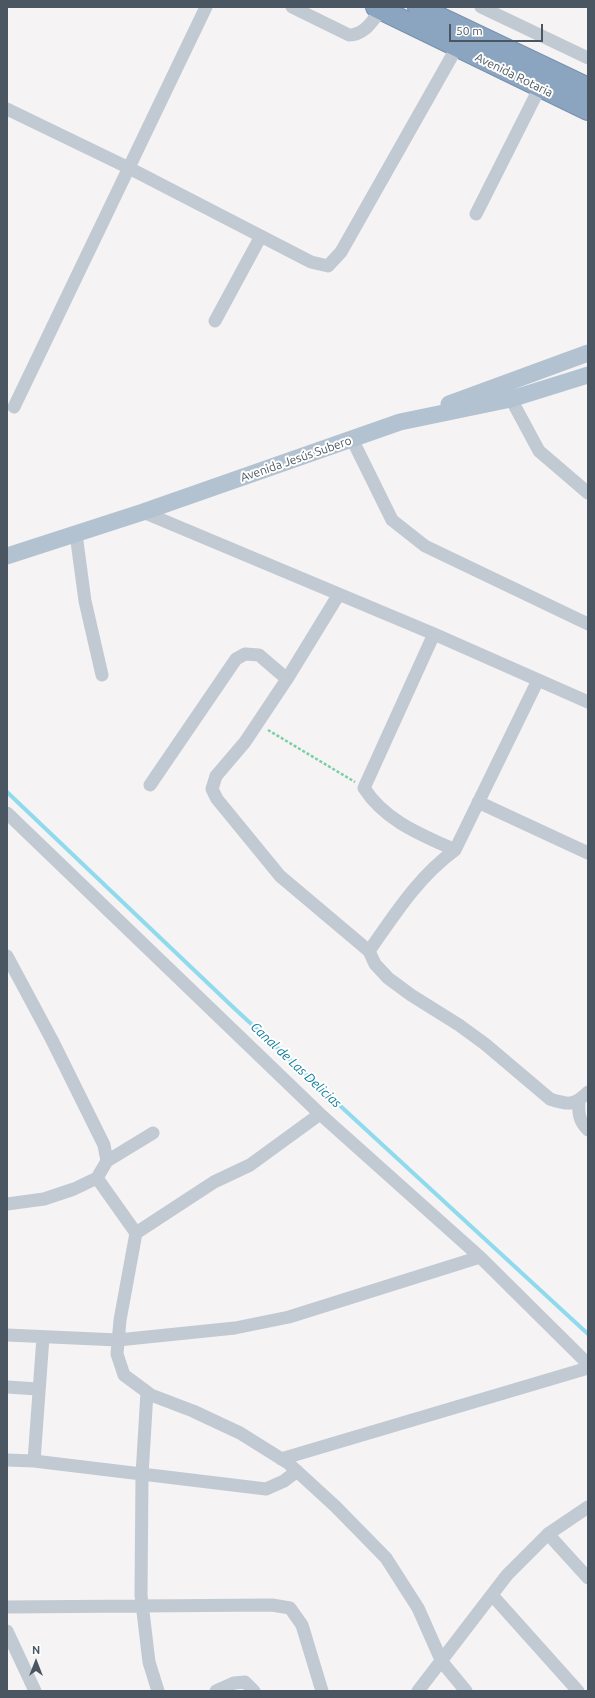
<!DOCTYPE html>
<meta charset="utf-8">
<style>
body{margin:0}
#map{position:relative;width:595px;height:1698px;overflow:hidden;background:#f5f3f3;font-family:Ubuntu,sans-serif}
canvas{display:block}
.frame{position:absolute;inset:0;border:8px solid #4a5661;pointer-events:none}
.north{position:absolute;left:16px;top:1642px;width:40px;height:40px;-webkit-text-stroke:3px #fff;paint-order:stroke;rotate:0deg;font-size:11px;font-weight:700;line-height:16px;text-align:center;color:#4a5661}
.north::after{content:'';display:block;margin:auto;width:14px;height:18px;background:#4a5661;clip-path:polygon(50% 0,100% 100%,50% 72%,0 100%)}
.scale{position:absolute;left:449px;top:24px;width:94px;height:18px;box-sizing:border-box;border:2px solid #4a5661;border-top:0;padding-left:5px;font-size:12px;line-height:14px;white-space:nowrap;color:#4a5661;-webkit-text-stroke:3px #fff;paint-order:stroke}
</style>
<div id="map">
<canvas width="595" height="1698"></canvas>
<div class="frame"></div>
<div class="north">N</div>
<div class="scale">50 m</div>
</div>
<script>
const ctx = document.querySelector('canvas').getContext('2d');
ctx.lineJoin = 'round';
function trace(path, color, width, dash) { ctx.strokeStyle = color; ctx.lineWidth = width; ctx.lineCap = dash ? 'butt' : 'round'; ctx.setLineDash(dash || []); ctx.stroke(path); }
function drawText(font, color, halo, rows, align = 'center') {
  ctx.font = font + ' Ubuntu,sans-serif'; ctx.lineWidth = 4; ctx.setLineDash([]); ctx.textBaseline = 'middle'; ctx.strokeStyle = halo; ctx.fillStyle = color; for (const [text, x, y, turn = 0] of rows) {
    ctx.save(); ctx.translate(x, y); ctx.rotate((+turn || 0) * Math.PI / 180); ctx.textAlign = isNaN(turn) ? turn : align; if (halo) ctx.strokeText(text, 0, 0); ctx.fillText(text, 0, 0); ctx.restore();
  }
}
const stream = new Path2D(`
 M 7,792 L 235,1009 L 588,1334`);
const path = new Path2D(`
 M 268,730 L 355,782`);
const minor = new Path2D(`
 M 292,7 L 349,35 C 365,35 372,21 381,10
 M 481,7 L 588,58
 M 7,109 L 129,168 L 311,262 L 328,266 L 341,252 L 457,47
 M 476,214 L 540,87
 M 215,321 L 261,236
 M 511,399 L 539,451 L 588,493
 M 14,407 L 206,7
 M 352,439 L 392,520 L 425,546 L 588,624
 M 143,512 L 434,634 L 588,702
 M 76,534 L 85,601 L 102,675
 M 339,594 L 287,679 L 245,742 L 216,776 L 212,789 L 217,799 L 280,876 L 369,951 L 375,964 L 388,978 L 411,995 L 459,1025 L 485,1044 L 550,1099 C 568,1105 574,1106 588,1092
 M 434,634 L 364,788 C 385,821 422,835 455,850
 M 150,785 L 236,659 L 245,654 L 259,655 L 287,679
 M 478,802 L 588,853
 M 7,813 L 320,1114 L 480,1257 L 588,1364
 M 369,951 C 395,914 418,877 455,850 L 538,680
 M 7,956 L 52,1040 L 104,1145 L 107,1161
 M 579,1101 C 578,1113 579,1121 588,1130
 M 320,1114 L 250,1165 L 214,1182 L 136,1233 L 120,1320 L 117,1354 L 124,1375 L 151,1395 L 193,1411 L 240,1433 L 288,1463 L 335,1506 L 386,1558 L 418,1608 L 442,1662 L 466,1691
 M 97,1178 L 136,1233
 M 7,1204 L 44,1199 L 74,1189 L 97,1178 L 107,1161 L 153,1133
 M 7,1335 L 118,1340 L 235,1328 L 289,1317 L 480,1257
 M 7,1387 L 38,1389
 M 147,1392 L 142,1475 L 141,1595 L 149,1662 L 158,1691
 M 281,1459 L 588,1368
 M 7,1460 L 34,1461 L 266,1489 L 284,1481 L 297,1471
 M 34,1461 L 43,1337
 M 548,1534 L 588,1578
 M 492,1595 L 578,1691
 M 7,1607 L 272,1605 L 290,1608 L 302,1625 L 322,1691
 M 7,1631 L 35,1691
 M 216,1691 L 234,1683 L 245,1682 L 254,1691
 M 418,1691 L 507,1575 L 548,1534 L 588,1507`);
const major = new Path2D(`
 M 449,404 L 588,353
 M 7,556 L 143,512 L 400,422 L 511,399 L 588,375`);
const highway = new Path2D(`
 M 376,7 L 588,110
 M 418,7 L 588,88`);
const streetNames = [
 ["Avenida Rotaria",514,75,26],
 ["Avenida Jesús Subero",296,459,-19]
];
const waterNames = [
 ["Canal de Las Delicias",296,1065,43]
];
trace(stream, '#90daee', 4);
trace(highway, '#7690ad', 22);
trace(path, '#7ad0a6', 2.5, [3, 2]);
trace(minor, '#c1cad2', 13);
trace(major, '#b3c2d1', 17);
trace(highway, '#8ba5c1', 20);
drawText('12px', '#4a5661', '#fff', streetNames);
drawText('italic 13px', '#0c7c9b', '#fff', waterNames);
</script>
